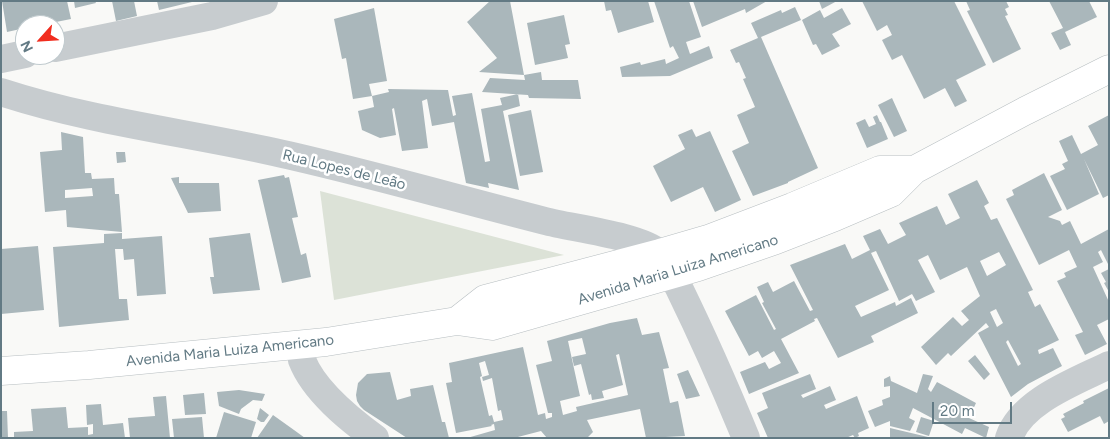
<!DOCTYPE html>
<meta charset="utf-8">
<style>
body{margin:0}
#map{position:relative;width:1110px;height:439px;overflow:hidden;background:#f9f9f7;font-family:Figtree,sans-serif}
canvas{display:block}
.frame{position:absolute;inset:0;border:2px solid #627a84;pointer-events:none}
.north{position:absolute;left:15px;top:15px;width:50px;height:50px;box-sizing:border-box;background:#fff;border:1px solid #c0cace;border-radius:50%;rotate:244deg;font-size:14px;font-weight:700;line-height:20px;text-align:center;color:#627a84}
.north::after{content:'';display:block;margin:auto;width:18px;height:22px;background:#f12d1f;clip-path:polygon(50% 0,100% 100%,50% 72%,0 100%)}
.scale{position:absolute;left:932px;top:402px;width:80px;height:22px;box-sizing:border-box;border:2px solid #627a84;border-top:0;padding-left:6px;font-size:15px;line-height:18px;white-space:nowrap;color:#627a84;-webkit-text-stroke:4px #fff;paint-order:stroke}
</style>
<div id="map">
<canvas width="1110" height="439"></canvas>
<div class="frame"></div>
<div class="north">N</div>
<div class="scale">20 m</div>
</div>
<script>
const ctx = document.querySelector('canvas').getContext('2d');
ctx.lineJoin = 'round';
function fill(path, color) { ctx.fillStyle = color; ctx.fill(path, 'evenodd'); }
function trace(path, color, width, dash) { ctx.strokeStyle = color; ctx.lineWidth = width; ctx.lineCap = dash ? 'butt' : 'round'; ctx.setLineDash(dash || []); ctx.stroke(path); }
function drawText(font, color, halo, rows, align = 'center') {
  ctx.font = font + ' Figtree,sans-serif'; ctx.lineWidth = 5; ctx.setLineDash([]); ctx.textBaseline = 'middle'; ctx.strokeStyle = halo; ctx.fillStyle = color; for (const [text, x, y, turn = 0] of rows) {
    ctx.save(); ctx.translate(x, y); ctx.rotate((+turn || 0) * Math.PI / 180); ctx.textAlign = isNaN(turn) ? turn : align; if (halo) ctx.strokeText(text, 0, 0); ctx.fillText(text, 0, 0); ctx.restore();
  }
}
const green = new Path2D(`
 M 320,191 L 564,255 L 334,300 Z`);
const building = new Path2D(`
 M 2,1 L 67,1 L 71,19 L 41,25 L 25,25 L 25,28 L 7,32 Z
 M 74,1 L 95,1 L 96,3 L 75,8 Z
 M 112,1 L 134,1 L 137,16 L 116,21 Z
 M 157,1 L 192,1 L 192,2 L 159,10 Z
 M 490,1 L 510,1 L 524,75 L 541,72 L 542,80 L 578,80 L 581,99 L 529,98 L 528,95 L 482,92 L 490,78 L 525,80 L 524,75 L 479,72 L 497,58 L 467,22 Z
 M 604,1 L 648,1 L 654,22 L 618,33 L 611,10 L 606,11 Z
 M 654,1 L 689,1 L 701,37 L 686,42 L 690,54 L 709,46 L 713,58 L 670,76 L 622,77 L 620,67 L 640,62 L 641,65 L 665,59 L 666,64 L 679,58 L 673,46 L 670,48 Z
 M 693,1 L 767,1 L 746,13 L 745,9 L 702,27 Z
 M 819,1 L 837,1 L 822,9 Z
 M 862,1 L 954,1 L 986,65 L 956,80 L 967,101 L 955,107 L 945,88 L 924,99 L 902,55 L 892,60 L 882,40 L 892,35 L 887,25 L 877,31 Z
 M 966,1 L 1006,1 L 1009,7 L 1005,9 L 1008,15 L 1005,16 L 1021,49 L 993,63 L 967,11 L 970,10 Z
 M 1049,1 L 1089,1 L 1097,17 L 1065,32 L 1071,45 L 1060,50 L 1051,33 L 1063,28 Z
 M 795,7 L 801,20 L 761,37 L 818,168 L 788,182 L 788,183 L 753,196 L 732,151 L 749,143 L 737,115 L 755,107 L 743,79 L 746,78 L 739,62 L 736,63 L 730,50 L 758,38 L 751,23 L 781,10 L 782,13 Z
 M 374,8 L 387,81 L 369,84 L 372,96 L 389,92 L 388,89 L 448,90 L 453,116 L 456,115 L 452,96 L 472,93 L 485,162 L 490,161 L 481,109 L 502,105 L 500,98 L 518,94 L 520,106 L 503,111 L 519,190 L 488,183 L 489,188 L 466,183 L 454,122 L 432,126 L 427,99 L 422,101 L 428,148 L 402,151 L 394,108 L 392,109 L 396,135 L 380,138 L 362,130 L 358,111 L 374,107 L 372,96 L 353,99 L 346,58 L 342,59 L 334,19 Z
 M 842,8 L 851,24 L 832,34 L 840,46 L 822,55 L 816,44 L 813,45 L 802,20 L 820,10 L 824,18 Z
 M 564,15 L 570,44 L 565,45 L 568,58 L 535,65 L 527,23 Z
 M 892,98 L 907,131 L 894,137 L 878,105 Z
 M 531,110 L 543,172 L 520,176 L 508,115 Z
 M 877,115 L 880,122 L 881,122 L 888,139 L 867,148 L 856,123 L 865,119 L 869,127 L 876,124 L 873,117 Z
 M 1109,115 L 1109,195 L 1103,198 L 1084,159 L 1099,194 L 1067,210 L 1050,176 L 1065,169 L 1062,164 L 1068,161 L 1059,141 L 1072,135 L 1081,154 L 1098,145 L 1088,126 Z
 M 692,129 L 696,137 L 710,131 L 741,200 L 715,212 L 703,187 L 671,202 L 653,166 L 685,149 L 678,135 Z
 M 61,132 L 83,137 L 85,173 L 91,173 L 92,179 L 114,178 L 115,194 L 119,194 L 122,232 L 67,227 L 66,210 L 45,212 L 40,152 L 62,150 ZM 92,188 L 93,196 L 65,198 L 65,190 Z
 M 116,152 L 125,152 L 126,162 L 117,163 Z
 M 1044,173 L 1062,210 L 1048,217 L 1060,221 L 1062,225 L 1070,221 L 1081,244 L 1109,229 L 1109,266 L 1101,250 L 1098,252 L 1103,262 L 1093,267 L 1109,302 L 1109,319 L 1097,325 L 1107,344 L 1085,355 L 1075,335 L 1083,332 L 1057,281 L 1066,277 L 1064,273 L 1077,267 L 1069,250 L 1039,265 L 1006,199 L 1014,195 L 1012,190 Z
 M 284,175 L 285,178 L 289,177 L 298,217 L 292,218 L 301,255 L 306,253 L 311,277 L 282,283 L 258,180 Z
 M 179,177 L 179,183 L 219,183 L 221,211 L 188,213 L 171,178 Z
 M 977,180 L 989,203 L 984,206 L 991,220 L 997,218 L 1033,290 L 1028,292 L 1035,307 L 1040,304 L 1059,340 L 1038,350 L 1039,354 L 1053,348 L 1062,366 L 1028,384 L 1011,397 L 978,333 L 989,327 L 986,323 L 951,356 L 948,353 L 936,365 L 921,347 L 953,317 L 962,326 L 969,320 L 961,311 L 980,296 L 967,267 L 940,280 L 928,255 L 918,260 L 935,292 L 916,301 L 912,294 L 899,301 L 876,251 L 871,253 L 889,290 L 855,306 L 861,317 L 895,302 L 896,306 L 911,298 L 918,313 L 871,336 L 874,342 L 838,358 L 817,318 L 814,319 L 815,321 L 781,339 L 799,373 L 749,394 L 740,372 L 765,362 L 769,369 L 781,363 L 774,351 L 762,358 L 758,351 L 749,356 L 725,311 L 756,295 L 774,330 L 776,329 L 762,303 L 764,302 L 757,287 L 768,282 L 773,292 L 794,281 L 810,311 L 813,310 L 790,265 L 845,244 L 852,259 L 870,250 L 863,236 L 880,229 L 888,244 L 906,235 L 899,223 L 937,206 L 946,225 L 960,218 L 948,194 ZM 999,252 L 1006,265 L 987,276 L 980,261 ZM 996,309 L 1003,323 L 997,327 L 990,312 ZM 1008,340 L 1021,364 L 1018,366 L 1006,342 Z
 M 122,233 L 122,239 L 162,236 L 166,294 L 137,296 L 134,259 L 124,260 L 123,249 L 115,249 L 119,299 L 127,299 L 129,320 L 59,327 L 53,247 L 104,243 L 104,234 Z
 M 250,233 L 260,290 L 213,294 L 210,277 L 214,277 L 209,238 Z
 M 38,246 L 44,310 L 1,314 L 1,249 Z
 M 1109,269 L 1109,292 L 1104,283 L 1106,282 L 1101,273 Z
 M 637,318 L 642,335 L 659,332 L 669,368 L 663,369 L 670,403 L 678,401 L 685,436 L 646,438 L 640,409 L 587,420 L 593,432 L 587,438 L 547,438 L 541,431 L 514,438 L 467,438 L 495,430 L 494,424 L 491,425 L 492,426 L 456,433 L 446,383 L 452,382 L 449,363 L 523,347 L 538,415 L 545,413 L 546,419 L 552,417 L 552,413 L 548,413 L 536,365 L 552,361 L 547,341 L 610,323 ZM 582,338 L 586,354 L 572,357 L 574,366 L 581,364 L 589,395 L 591,394 L 592,400 L 604,398 L 602,391 L 623,385 L 616,355 L 619,354 L 628,395 L 576,407 L 577,411 L 563,415 L 560,401 L 580,396 L 568,341 ZM 485,361 L 489,375 L 482,377 L 483,381 L 492,378 L 498,411 L 501,410 L 503,420 L 494,422 L 492,415 L 489,416 L 480,377 L 482,376 L 479,363 Z
 M 975,355 L 990,374 L 984,380 L 968,361 Z
 M 688,370 L 700,396 L 686,399 L 677,374 Z
 M 390,372 L 397,400 L 411,396 L 410,389 L 433,385 L 442,422 L 445,422 L 449,438 L 407,438 L 364,410 L 360,406 L 357,401 L 356,395 L 358,383 L 367,374 Z
 M 810,374 L 816,389 L 801,395 L 803,398 L 830,386 L 836,400 L 824,405 L 826,409 L 857,396 L 869,428 L 858,433 L 859,436 L 855,438 L 853,435 L 846,438 L 768,438 L 757,413 L 768,408 L 762,393 Z
 M 923,374 L 933,376 L 928,389 L 931,392 L 937,382 L 976,403 L 969,418 L 989,427 L 986,438 L 965,428 L 962,434 L 913,408 L 909,418 L 915,421 L 910,431 L 890,426 L 890,421 L 875,427 L 868,411 L 883,405 L 882,400 L 890,397 L 890,386 L 884,387 L 884,379 L 890,376 L 891,381 L 917,393 Z
 M 1109,388 L 1109,421 L 1104,424 L 1100,416 L 1068,432 L 1061,419 L 1065,417 L 1063,414 L 1084,403 L 1083,401 Z
 M 239,390 L 265,394 L 262,401 L 253,400 L 241,409 L 239,414 L 219,406 L 217,392 Z
 M 204,393 L 206,414 L 185,415 L 183,395 Z
 M 166,396 L 170,438 L 130,438 L 128,418 L 155,416 L 153,397 Z
 M 101,404 L 103,425 L 123,423 L 125,438 L 14,438 L 14,432 L 33,431 L 31,409 L 66,407 L 68,428 L 88,427 L 88,435 L 93,434 L 93,424 L 87,425 L 86,405 Z
 M 260,408 L 269,415 L 264,422 L 261,422 L 257,419 Z
 M 1,411 L 7,411 L 8,438 L 1,438 Z
 M 224,412 L 256,422 L 251,438 L 216,438 Z
 M 273,415 L 294,430 L 305,438 L 257,438 Z
 M 202,417 L 204,438 L 174,438 L 172,419 Z
 M 921,417 L 934,421 L 929,436 L 916,432 Z
 M 890,428 L 928,437 L 928,438 L 890,438 Z`);
const minor = new Path2D(`
 M 55,48 L 212,16 L 264,1
 M 1,59 L 25,54
 M 1,92 C 90,121 183,132 274,152 C 365,172 454,198 545,221 C 571,228 641,236 659,253 C 667,260 674,279 679,288 C 703,337 725,387 746,438
 M 300,345 C 301,350 301,356 302,360 C 314,391 349,419 375,438
 M 1009,438 C 1021,401 1077,381 1109,365`);
const major = new Path2D(`
 M 457,321 L 485,299 L 660,253 L 708,239 L 792,207 L 880,170 L 914,170
 M 1,371 L 89,365 L 326,342 L 457,321 L 492,326 L 698,267 L 776,240 L 835,217 L 891,193 L 914,170 L 1025,111 L 1109,69`);
const streetNames = [
 ["Rua Lopes de Leão",344,170,14],
 ["Avenida Maria Luiza Americano",678,270,-17],
 ["Avenida Maria Luiza Americano",230,351,-6]
];
fill(green, '#dce2d7');
fill(building, '#aab7bb');
trace(major, '#b7bec1', 29);
trace(minor, '#c7cccf', 28);
trace(major, '#fff', 28);
drawText('15px', '#627a84', '#fff', streetNames);
</script>
